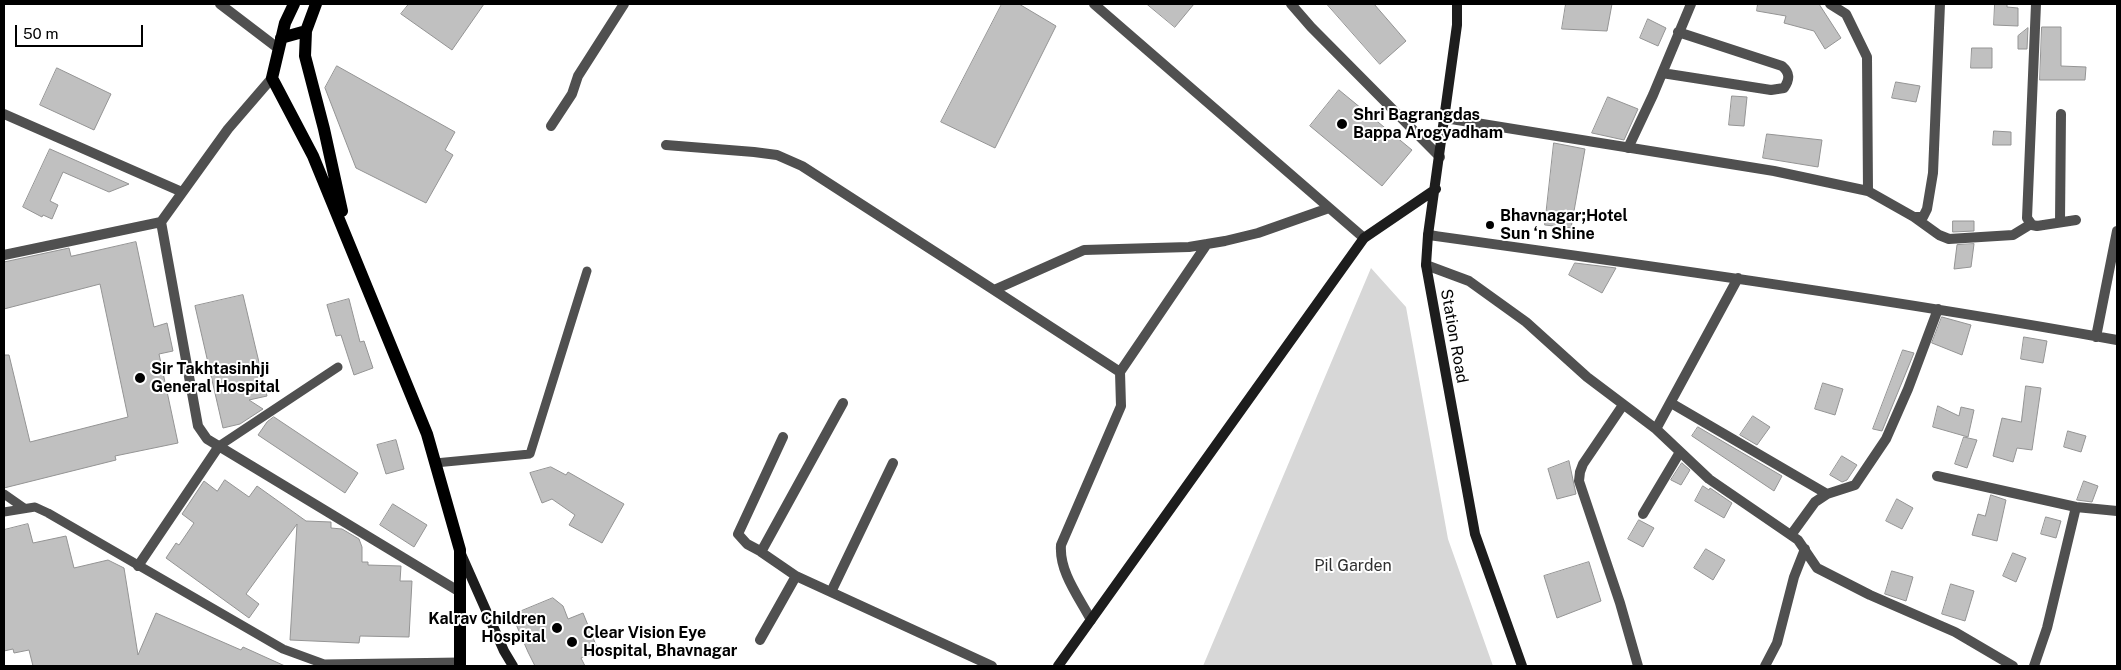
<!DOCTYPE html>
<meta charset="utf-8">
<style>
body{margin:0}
#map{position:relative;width:2121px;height:670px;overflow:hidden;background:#fff;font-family:"Public Sans",sans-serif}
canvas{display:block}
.frame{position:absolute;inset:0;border:5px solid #000;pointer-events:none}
.scale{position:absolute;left:15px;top:25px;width:128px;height:22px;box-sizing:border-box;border:2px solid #000;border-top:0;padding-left:6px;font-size:15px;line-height:18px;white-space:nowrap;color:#000;-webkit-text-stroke:4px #fff;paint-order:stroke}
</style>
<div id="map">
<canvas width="2121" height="670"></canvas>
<div class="frame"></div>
<div class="scale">50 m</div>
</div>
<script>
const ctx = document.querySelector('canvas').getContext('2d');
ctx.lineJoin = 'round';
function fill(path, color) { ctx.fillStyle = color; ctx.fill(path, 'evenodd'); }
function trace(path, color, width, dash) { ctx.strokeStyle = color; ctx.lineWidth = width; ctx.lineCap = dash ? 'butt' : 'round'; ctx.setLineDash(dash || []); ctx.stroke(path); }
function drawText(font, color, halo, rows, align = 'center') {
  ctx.font = font + ' "Public Sans",sans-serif'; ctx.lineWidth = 4; ctx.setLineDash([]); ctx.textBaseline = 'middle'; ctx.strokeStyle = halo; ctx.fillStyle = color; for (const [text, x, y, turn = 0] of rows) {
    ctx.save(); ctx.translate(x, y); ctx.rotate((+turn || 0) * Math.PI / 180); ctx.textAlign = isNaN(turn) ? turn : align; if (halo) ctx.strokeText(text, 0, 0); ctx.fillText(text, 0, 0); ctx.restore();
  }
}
const green = new Path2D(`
 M 1371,268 L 1406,307 L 1448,539 L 1493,666 L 1203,666 Z`);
const building = new Path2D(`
 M 409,4 L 484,4 L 452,50 L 401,14 Z
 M 1002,4 L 1019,4 L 1056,26 L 995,148 L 941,122 Z
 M 1147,4 L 1194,4 L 1175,27 Z
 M 1327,4 L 1374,4 L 1406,41 L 1380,64 Z
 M 1566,4 L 1612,4 L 1607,31 L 1562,29 Z
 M 1758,4 L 1819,4 L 1841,38 L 1825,49 L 1814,31 L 1784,23 L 1786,16 L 1757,11 Z
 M 1995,4 L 2007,4 L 2007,7 L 2018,8 L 2018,26 L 1994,25 Z
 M 1648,19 L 1666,28 L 1658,46 L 1640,38 Z
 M 2042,27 L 2061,27 L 2061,66 L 2086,67 L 2085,80 L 2040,80 Z
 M 2028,28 L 2027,49 L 2018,49 L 2018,36 Z
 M 1972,48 L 1992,48 L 1992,68 L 1971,68 Z
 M 337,66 L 455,132 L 445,150 L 453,155 L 426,203 L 356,168 L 325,88 Z
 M 57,68 L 111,94 L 94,130 L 40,105 Z
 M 1896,82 L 1920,86 L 1916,102 L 1892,98 Z
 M 1339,90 L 1412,150 L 1382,186 L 1310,126 Z
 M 1732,96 L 1747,97 L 1744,126 L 1729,125 Z
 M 1608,97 L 1638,109 L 1624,140 L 1592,133 Z
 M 1994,131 L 2011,132 L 2011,145 L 1993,145 Z
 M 1767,134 L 1822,140 L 1818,167 L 1763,158 Z
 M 1554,143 L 1585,149 L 1571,228 L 1545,225 Z
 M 50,149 L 129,184 L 109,192 L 63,172 L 50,201 L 58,205 L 52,219 L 43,215 L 42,217 L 23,207 Z
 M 1953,221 L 1974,221 L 1974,231 L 1953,232 Z
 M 136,242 L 154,327 L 167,323 L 173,351 L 159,354 L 178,443 L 115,456 L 116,460 L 4,488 L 4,355 L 9,355 L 30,442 L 128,417 L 100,284 L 4,309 L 4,262 L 69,248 L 71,256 Z
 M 1974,244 L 1971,267 L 1954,269 L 1957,245 Z
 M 1575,263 L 1600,266 L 1616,268 L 1602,293 L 1569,275 Z
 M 243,295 L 267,396 L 249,400 L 263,409 L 240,424 L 223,428 L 195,306 Z
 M 349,299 L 360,342 L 364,341 L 373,368 L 354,375 L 341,335 L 336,336 L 327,305 Z
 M 1942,317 L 1971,325 L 1962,355 L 1932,343 Z
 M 2024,337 L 2047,341 L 2043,363 L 2021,359 Z
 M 1903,350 L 1914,353 L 1882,431 L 1873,429 Z
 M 1823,383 L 1843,389 L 1835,415 L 1815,409 Z
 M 2026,386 L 2041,388 L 2032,450 L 2017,448 L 2013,462 L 1993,456 L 2002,418 L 2021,422 Z
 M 1938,406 L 1959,416 L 1961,407 L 1974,410 L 1968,437 L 1933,427 Z
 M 1753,416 L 1770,427 L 1757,445 L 1740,435 Z
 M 274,417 L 358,473 L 345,493 L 258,435 L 267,422 Z
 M 1698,427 L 1782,476 L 1774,491 L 1692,436 Z
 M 2068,431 L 2086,436 L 2081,452 L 2064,447 Z
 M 1964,437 L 1977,440 L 1967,468 L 1955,464 Z
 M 396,440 L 404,469 L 386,474 L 377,445 Z
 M 1842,456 L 1857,465 L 1847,480 L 1842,482 L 1830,475 Z
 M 1569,461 L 1576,494 L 1557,499 L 1548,469 Z
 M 1682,463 L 1690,470 L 1681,485 L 1671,480 Z
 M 551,467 L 566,475 L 568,472 L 624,504 L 602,543 L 569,525 L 575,515 L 552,499 L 542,503 L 530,473 Z
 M 225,480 L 249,497 L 257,486 L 306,521 L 331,522 L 331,528 L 342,529 L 359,539 L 362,547 L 362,562 L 368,562 L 368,565 L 401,566 L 400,581 L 412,581 L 409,637 L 360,636 L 359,643 L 290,640 L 297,524 L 246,594 L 259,604 L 249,618 L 166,558 L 176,543 L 179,545 L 194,523 L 182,514 L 204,481 L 217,491 Z
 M 2084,481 L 2098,486 L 2092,502 L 2077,500 Z
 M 1703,486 L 1709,490 L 1710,488 L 1732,503 L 1724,518 L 1695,501 Z
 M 1991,495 L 2006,500 L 1997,541 L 1972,535 L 1978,514 L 1985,516 Z
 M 1897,499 L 1913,508 L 1902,529 L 1886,521 Z
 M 393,504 L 427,525 L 414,547 L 380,525 Z
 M 2046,517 L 2061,521 L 2056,538 L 2041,534 Z
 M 1639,520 L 1654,528 L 1643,547 L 1628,539 Z
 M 28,524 L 33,543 L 66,536 L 74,568 L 108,560 L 124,568 L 138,655 L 156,613 L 241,650 L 243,647 L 285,666 L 33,666 L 29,650 L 14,653 L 13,649 L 4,651 L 4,530 Z
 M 1706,549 L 1725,560 L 1713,580 L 1694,568 Z
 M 2013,553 L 2026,558 L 2016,582 L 2003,576 Z
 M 1589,562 L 1601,601 L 1557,618 L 1544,576 Z
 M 1892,571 L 1913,577 L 1906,601 L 1885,594 Z
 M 1951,584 L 1974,591 L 1965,621 L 1942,614 Z
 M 553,598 L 563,606 L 568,619 L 583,613 L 598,650 L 581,658 L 585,666 L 535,666 L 528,652 L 512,615 Z`);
const lane = new Path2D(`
 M 219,446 L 338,367
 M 435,463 L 530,454 L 587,271
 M 4,494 L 24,508
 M 4,512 L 35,507 L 48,513 L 283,649 L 324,664 L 460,662`);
const street = new Path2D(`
 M 220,4 L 279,49
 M 1094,4 L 1364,238
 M 1291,4 L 1311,27 L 1440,157
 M 1830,4 L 1846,14 L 1867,57 L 1868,191
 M 2036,4 L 2027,218 L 2032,225 L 2037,226 L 2076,220
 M 1662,73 L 1771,90 L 1784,88 C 1790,79 1790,73 1782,66 L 1678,32
 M 4,114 L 182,192
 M 1445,118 L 1774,171 L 1868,191 L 1914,217 L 1923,217 L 1927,209 L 1933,173 L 1940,4
 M 551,126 L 572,94 L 578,76 L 624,4
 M 666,145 L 754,152 L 777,155 L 802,166 L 994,290
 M 1628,148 L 1653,95 L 1691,4
 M 1914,217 L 1939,235 L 1949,239 L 2013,235 L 2031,224
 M 161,222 L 198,426 L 207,439 L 460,592
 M 2060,222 L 2061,114
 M 1428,235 C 1658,267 1889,299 2117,340
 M 4,255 L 161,222 L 228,129 L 272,78
 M 1426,265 L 1469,281 L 1526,322 L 1587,377 L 1656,429 L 1738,278
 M 2096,337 L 2117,231
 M 1120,372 L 1207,244
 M 1671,403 L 1827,494
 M 1623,405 L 1583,464 L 1580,472 L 1579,481 L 1620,603 L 1638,666
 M 1656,429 L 1709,479 L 1798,540 L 1817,568 L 1870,595 L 1955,632 L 2013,666
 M 1937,476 L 2076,507 L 2117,511
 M 1643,514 L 1680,452
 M 1791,535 L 1815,502 L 1827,494 L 1855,485 L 1886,439 L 1908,389 L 1938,309
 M 762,552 L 747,544 L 738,534 L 783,437
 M 138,566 L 219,446
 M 796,576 L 761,552 L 843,403
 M 831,592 L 893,463
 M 1091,620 C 1079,597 1059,572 1061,545 L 1121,406 L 1120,372 L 994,290 L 1084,250 L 1189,247 L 1225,241 L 1258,233 L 1329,208
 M 760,640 L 796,576 L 992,666
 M 1765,666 L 1777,643 L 1794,577 L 1805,549
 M 2034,666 L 2047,628 L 2076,507`);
const secondary = new Path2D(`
 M 1457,4 L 1457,25 L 1428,235 L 1426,265 L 1475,534 L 1522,666
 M 461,554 L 504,651 L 513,666
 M 1058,666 L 1364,238 L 1436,189`);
const primary = new Path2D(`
 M 294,4 L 285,23 L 272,78 L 313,156 L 427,434 L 460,550 L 460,666
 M 316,4 L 306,31 L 305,56 L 324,129 L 342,211
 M 281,38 L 306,31`);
const markers = [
 [1342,124,6,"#000"],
 [1490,225,5,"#000"],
 [140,378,6,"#000"],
 [557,628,6,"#000"],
 [572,642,6,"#000"]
];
const poiNames = [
 ["Shri Bagrangdas",1353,115],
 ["Bappa Arogyadham",1353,133],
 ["Bhavnagar;Hotel",1500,216],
 ["Sun ‘n Shine",1500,234],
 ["Sir Takhtasinhji",151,369],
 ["General Hospital",151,387],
 ["Kalrav Children",546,619,"right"],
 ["Hospital",546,637,"right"],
 ["Clear Vision Eye",583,633],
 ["Hospital, Bhavnagar",583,651]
];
const streetNames = [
 ["Station Road",1454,336,80]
];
const parkNames = [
 ["Pil Garden",1353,566]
];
fill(green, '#d7d7d7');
fill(building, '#c0c0c0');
trace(building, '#949494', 1);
trace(lane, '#505050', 9);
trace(street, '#505050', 10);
trace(secondary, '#1d1d1d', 10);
trace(primary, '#000', 12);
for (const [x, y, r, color] of markers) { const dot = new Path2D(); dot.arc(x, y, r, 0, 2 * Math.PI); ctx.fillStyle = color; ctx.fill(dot); trace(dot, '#fff', 2); }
drawText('bold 16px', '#000', '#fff', poiNames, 'left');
drawText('16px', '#000', '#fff', streetNames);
drawText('16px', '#2e2e2e', '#fff', parkNames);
</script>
